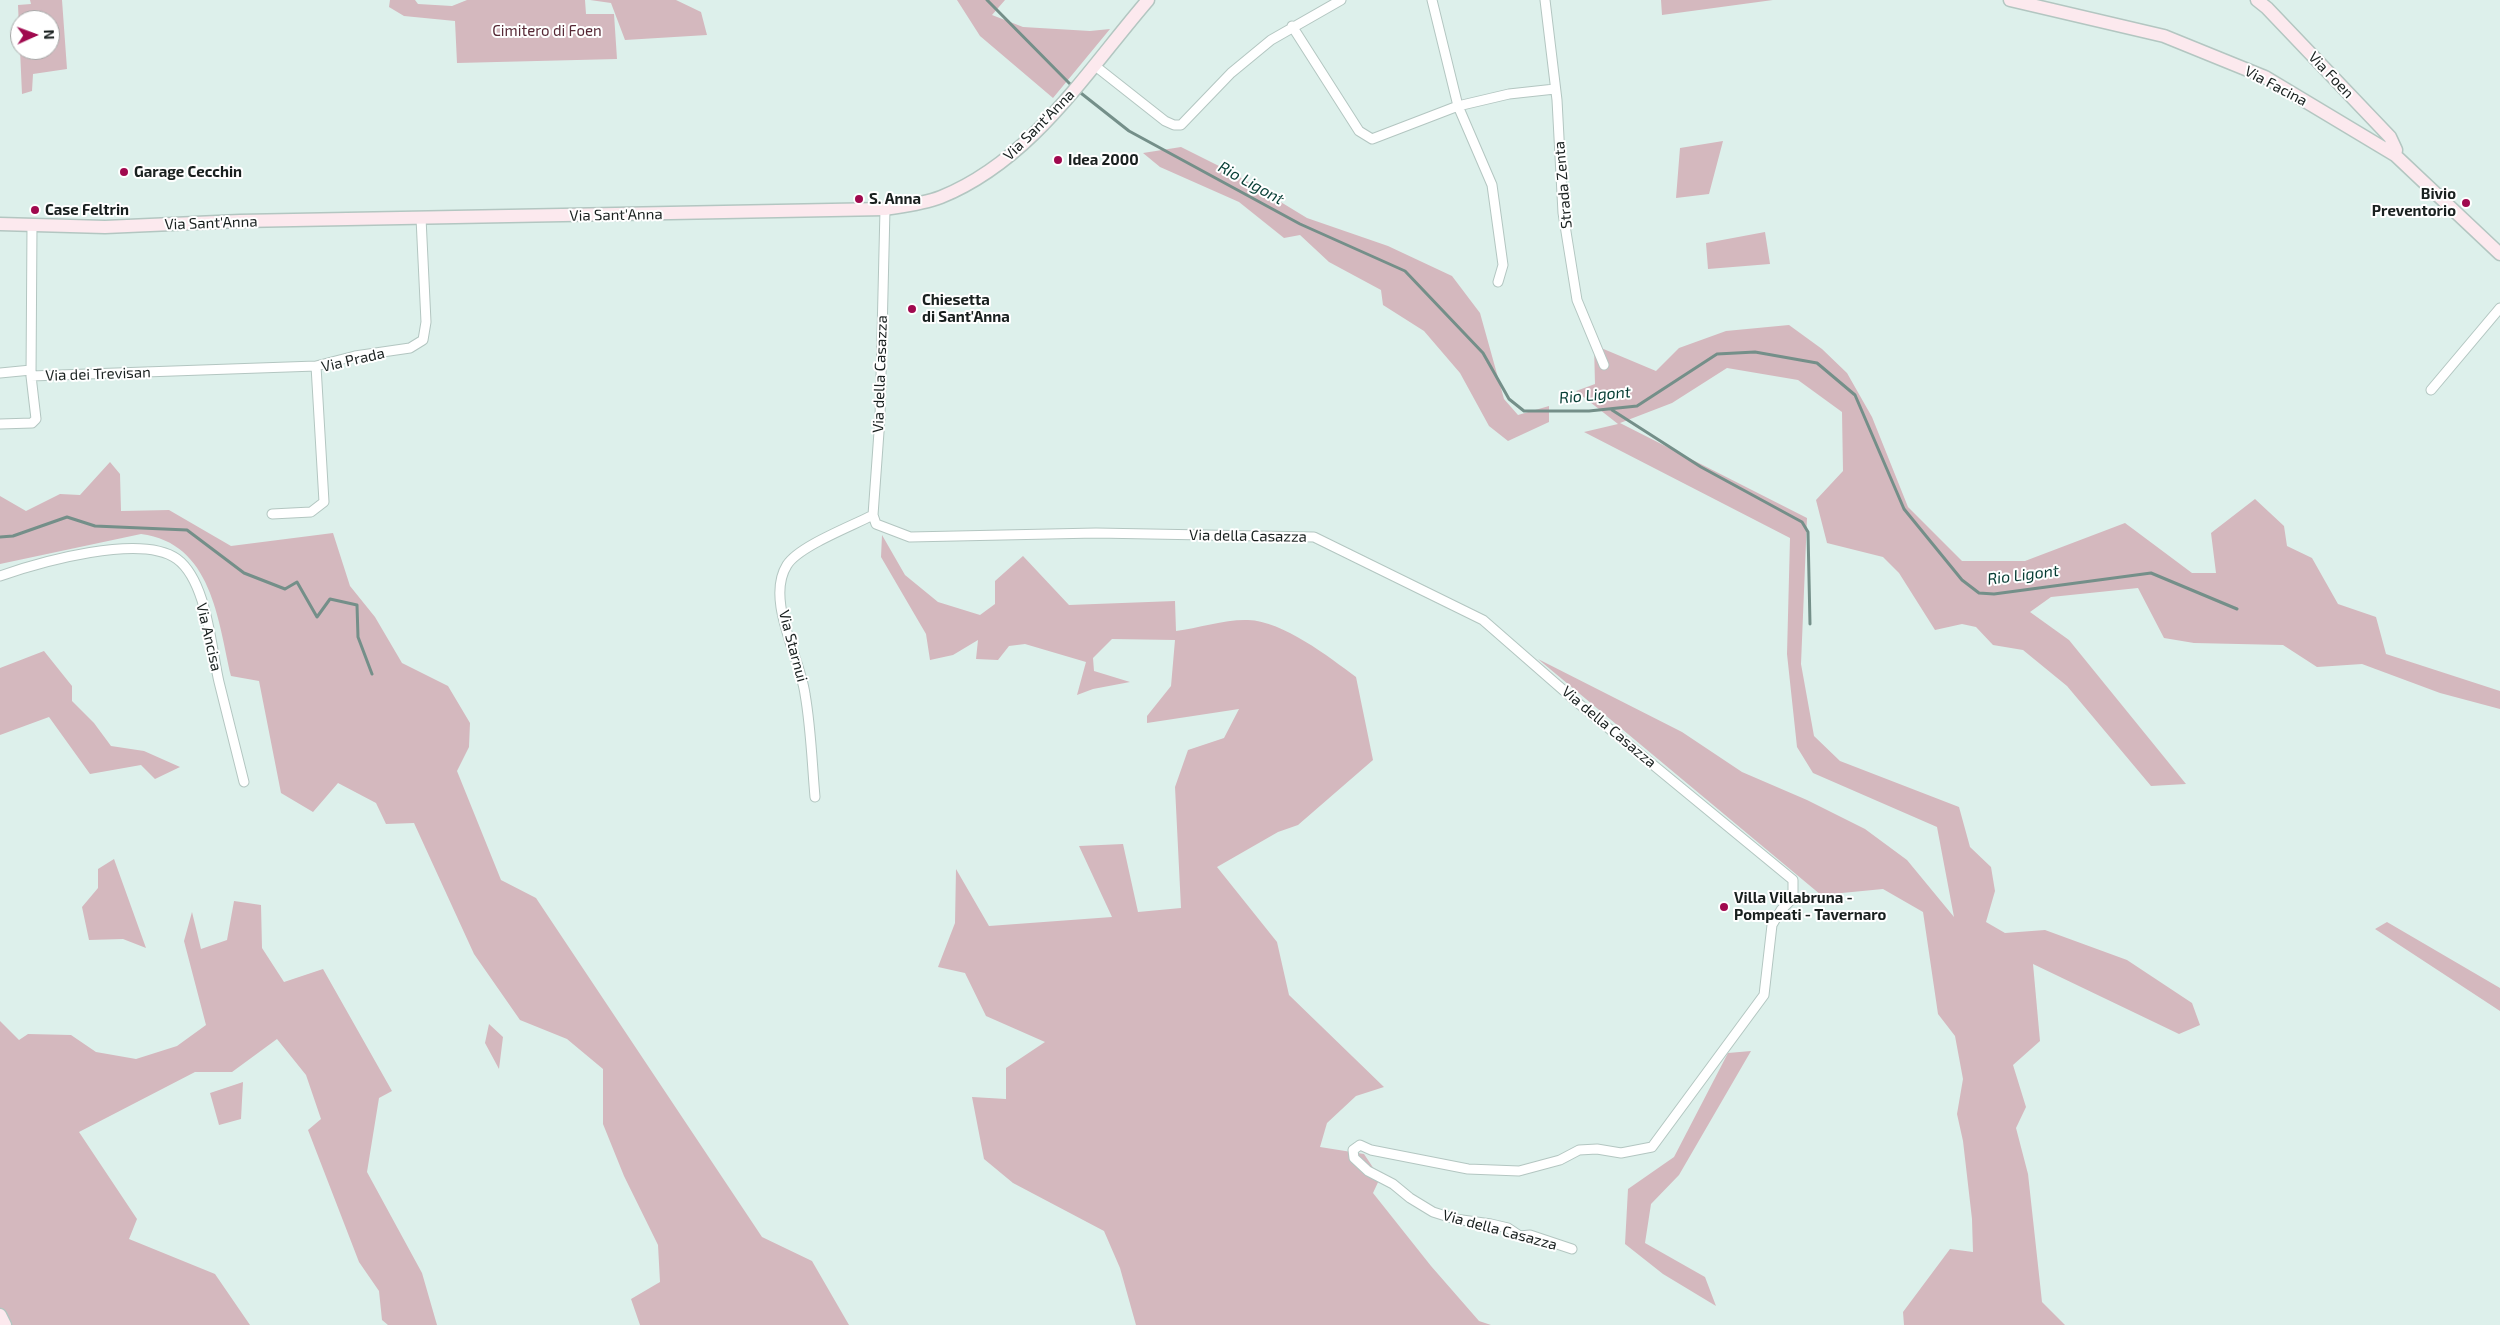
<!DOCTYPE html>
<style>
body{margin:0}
#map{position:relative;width:2500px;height:1325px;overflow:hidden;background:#ddf0eb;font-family:"Exo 2",sans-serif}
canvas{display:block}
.north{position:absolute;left:10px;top:10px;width:50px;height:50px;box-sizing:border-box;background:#fff;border:1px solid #a3a6a5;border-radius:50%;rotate:88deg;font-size:14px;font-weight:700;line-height:20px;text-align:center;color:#19201f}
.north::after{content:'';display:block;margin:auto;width:18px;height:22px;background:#a0094e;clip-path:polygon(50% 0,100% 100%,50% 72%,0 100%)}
</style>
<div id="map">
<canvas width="2500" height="1325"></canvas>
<div class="north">N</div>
</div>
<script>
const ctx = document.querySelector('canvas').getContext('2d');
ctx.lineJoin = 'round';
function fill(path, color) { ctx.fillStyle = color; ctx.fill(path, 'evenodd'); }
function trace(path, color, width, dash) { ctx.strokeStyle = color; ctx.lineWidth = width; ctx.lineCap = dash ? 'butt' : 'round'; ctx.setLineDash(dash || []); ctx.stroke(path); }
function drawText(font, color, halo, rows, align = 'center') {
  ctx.font = font + ' "Exo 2",sans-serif'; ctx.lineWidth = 4; ctx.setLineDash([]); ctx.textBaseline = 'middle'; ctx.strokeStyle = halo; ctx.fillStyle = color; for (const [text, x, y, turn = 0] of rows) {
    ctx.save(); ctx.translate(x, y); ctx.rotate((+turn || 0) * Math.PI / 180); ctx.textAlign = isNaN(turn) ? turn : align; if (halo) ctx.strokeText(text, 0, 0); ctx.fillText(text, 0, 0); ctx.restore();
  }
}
const green = new Path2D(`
 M 30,0 L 62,0 L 67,69 L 33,74 L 32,91 L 22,94 L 18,5 L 31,4 ZM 20,20 L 50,20 L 50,50 L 20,50 Z
 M 390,0 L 415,0 L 418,4 L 452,6 L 467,0 L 585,0 L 586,14 L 614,14 L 617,59 L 457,63 L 455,21 L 404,16 L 389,7 Z
 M 590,0 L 676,0 L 701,12 L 707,35 L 625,40 L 611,3 Z
 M 957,0 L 1005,0 L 992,15 L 1023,27 L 1090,31 L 1110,29 L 1053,98 L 980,36 Z
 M 1661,0 L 1773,0 L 1662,15 Z
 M 1723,141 L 1709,194 L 1676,198 L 1680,148 Z
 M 1181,147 L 1233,173 L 1307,218 L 1388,246 L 1452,276 L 1480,313 L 1504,399 L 1518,415 L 1549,406 L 1549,422 L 1508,441 L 1489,426 L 1460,373 L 1424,331 L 1383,305 L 1381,290 L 1329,262 L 1300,235 L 1284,238 L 1239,202 L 1160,167 L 1143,153 Z
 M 1765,232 L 1770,264 L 1708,269 L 1706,243 Z
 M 1789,325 L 1822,349 L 1847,373 L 1872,417 L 1908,507 L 1962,561 L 2025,561 L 2125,523 L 2192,573 L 2216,573 L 2211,533 L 2255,499 L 2284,526 L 2287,546 L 2312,558 L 2338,604 L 2376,617 L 2386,654 L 2500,691 L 2500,709 L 2440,693 L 2362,664 L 2317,667 L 2283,645 L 2194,643 L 2164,638 L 2138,588 L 2051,597 L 2030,612 L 2069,640 L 2186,784 L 2151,786 L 2067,686 L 2023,650 L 1993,645 L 1976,627 L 1962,624 L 1935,630 L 1899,573 L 1883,557 L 1827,543 L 1816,500 L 1843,471 L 1842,412 L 1798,380 L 1727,368 L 1672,403 L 1620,423 L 1807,518 L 1801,664 L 1814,736 L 1840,761 L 1959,807 L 1970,847 L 1991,867 L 1995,891 L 1986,922 L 2005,933 L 2045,930 L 2127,960 L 2192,1003 L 2200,1025 L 2179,1034 L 2033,964 L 2040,1041 L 2013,1065 L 2026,1107 L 2016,1128 L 2028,1174 L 2042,1302 L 2065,1325 L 1904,1325 L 1903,1312 L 1950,1249 L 1973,1252 L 1972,1219 L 1963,1141 L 1957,1114 L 1963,1079 L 1955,1036 L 1938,1014 L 1923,912 L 1883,889 L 1821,895 L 1538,659 L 1682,732 L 1742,772 L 1807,800 L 1865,829 L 1907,860 L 1954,917 L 1937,827 L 1813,773 L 1797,747 L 1787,654 L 1790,538 L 1584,432 L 1618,424 L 1576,391 L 1595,384 L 1594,345 L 1656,371 L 1679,348 L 1726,331 Z
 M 110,462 L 120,474 L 121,511 L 169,510 L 231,546 L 333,533 L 350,586 L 375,617 L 402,663 L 448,686 L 470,723 L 469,747 L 457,771 L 501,880 L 536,898 L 762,1237 L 812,1261 L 849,1325 L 640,1325 L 631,1299 L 660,1282 L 658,1245 L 624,1176 L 603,1124 L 603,1069 L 567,1039 L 520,1020 L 474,954 L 414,823 L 386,824 L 376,803 L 338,783 L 313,812 L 281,793 L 259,681 L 231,676 C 218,620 212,543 141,534 L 0,564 L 0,496 L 26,511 L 60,494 L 80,495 Z
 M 882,535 L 905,575 L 938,602 L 980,615 L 995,604 L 995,581 L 1023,556 L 1069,605 L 1175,601 L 1176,631 C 1198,628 1227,619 1248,620 C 1283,621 1329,657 1356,677 L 1373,760 L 1298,825 L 1278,832 L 1217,867 L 1277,942 L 1289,995 L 1384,1087 L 1356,1096 L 1327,1123 L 1320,1147 L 1364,1154 L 1380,1178 L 1373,1193 L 1431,1266 L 1479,1321 L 1491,1325 L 1136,1325 L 1120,1268 L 1104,1231 L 1013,1183 L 984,1159 L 972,1097 L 1006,1099 L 1006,1068 L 1045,1042 L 986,1016 L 965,973 L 938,967 L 955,923 L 956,869 L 989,926 L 1112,917 L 1079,846 L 1123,844 L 1138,912 L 1181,908 L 1175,787 L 1188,750 L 1224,738 L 1239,709 L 1147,723 L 1147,716 L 1171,686 L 1175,640 L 1112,639 L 1093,658 L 1094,671 L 1130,682 L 1093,689 L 1077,695 L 1086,662 L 1025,644 L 1009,646 L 998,660 L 976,659 L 978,640 L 953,655 L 930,660 L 926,634 L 881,557 Z
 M 44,651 L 72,686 L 72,701 L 94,723 L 111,746 L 144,751 L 180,767 L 155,779 L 141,765 L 90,774 L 49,717 L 0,735 L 0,668 Z
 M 114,859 L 146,948 L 123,939 L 89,940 L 82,907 L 98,888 L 98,869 Z
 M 234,901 L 261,905 L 262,948 L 284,982 L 323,969 L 392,1091 L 379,1098 L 367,1172 L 422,1273 L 437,1325 L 388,1325 L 382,1320 L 379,1291 L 359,1262 L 308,1130 L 321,1119 L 306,1075 L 277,1039 L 232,1072 L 195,1072 L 79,1132 L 137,1219 L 129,1239 L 215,1274 L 250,1325 L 0,1325 L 0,1021 L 19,1040 L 28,1034 L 71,1035 L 96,1052 L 136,1059 L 177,1046 L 206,1025 L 184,941 L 192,912 L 201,949 L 227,940 Z
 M 2387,922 L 2500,988 L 2500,1011 L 2375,929 Z
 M 489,1024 L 503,1037 L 499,1069 L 485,1043 Z
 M 1751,1051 L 1679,1175 L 1651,1204 L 1645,1243 L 1705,1277 L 1716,1306 L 1663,1274 L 1625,1244 L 1628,1189 L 1674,1157 L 1728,1053 Z
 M 243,1082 L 241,1119 L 219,1125 L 210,1093 Z`);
const stream = new Path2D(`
 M 987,0 L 1072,86
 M 1077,90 L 1129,131 L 1300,224 L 1405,271 L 1483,353 L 1509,399 L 1524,411 L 1589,411 L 1637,406 L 1717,354 L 1755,352 L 1817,363 L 1855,395 L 1904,509 L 1962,580 L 1979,593 L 1994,594 L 2151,573 L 2237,609
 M 1612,410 L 1701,467 L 1802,522 L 1808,532 L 1810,624
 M 0,537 L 13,536 L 67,517 L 95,526 L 187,530 L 244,573 L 285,589 L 297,582 L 317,617 L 330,599 L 357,605 L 358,637 L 372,674`);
const street = new Path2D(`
 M 1432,0 L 1458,106 L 1492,185 L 1503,265 L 1498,282
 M 1545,0 L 1557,100 L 1563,213 L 1577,300 L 1604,365
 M 1292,26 L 1359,131 L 1372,139 L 1458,106 L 1509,94 L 1555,89
 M 1094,65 L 1165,121 L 1174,125 L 1181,125 L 1231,73 L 1271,40 L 1341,0
 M 885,209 L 880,418 L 873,515 L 876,524 L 910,537 L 1096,533 L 1314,537 L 1483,620 L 1578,703 L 1793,880 L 1793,898 L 1781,910 L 1772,925 L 1764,995 L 1652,1147 L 1621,1153 L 1597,1149 L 1579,1150 L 1560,1160 L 1519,1171 L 1468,1169 L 1371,1150 L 1360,1145 L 1353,1150 L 1354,1158 L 1368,1171 L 1393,1184 L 1410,1198 L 1433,1212 L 1455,1219 L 1491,1224 L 1508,1228 L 1520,1236 L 1530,1235 L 1572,1249
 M 32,226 L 31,376 L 316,366 L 355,356 L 410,348 L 423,340 L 426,322 L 421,218
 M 0,373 L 31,370
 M 2431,390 L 2500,308
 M 0,424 L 32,423 L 36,419 L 31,376
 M 272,514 L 311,512 L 324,502 L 316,366
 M 0,576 C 40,562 141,533 177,559 C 207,581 211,648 219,682 C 227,715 236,749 244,782
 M 815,797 C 812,763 811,728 805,694 C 800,657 765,600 787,565 C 799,546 852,526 873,515`);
const secondary = new Path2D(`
 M 2010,0 L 2164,36 L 2265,77 L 2395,155 L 2500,254
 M 2257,0 L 2267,8 L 2390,137 L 2396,150 L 2395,155
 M 0,224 L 105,227 L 240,221 L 885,209 C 904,206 923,204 941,197 C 1032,160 1086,72 1148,0
 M 0,1315 L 5,1325`);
const markers = [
 [1058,160,5,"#a0094e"],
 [124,172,5,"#a0094e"],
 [859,199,5,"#a0094e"],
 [2466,203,5,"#a0094e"],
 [35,210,5,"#a0094e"],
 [912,309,5,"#a0094e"],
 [1724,907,5,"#a0094e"]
];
const parkNames = [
 ["Cimitero di Foen",547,31]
];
const streetNames = [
 ["Via Foen",2331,75,46],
 ["Via Facina",2276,86,28],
 ["Via Sant'Anna",1039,125,-45],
 ["Strada Zenta",1563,185,-95],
 ["Via Sant'Anna",616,215,-1],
 ["Via Sant'Anna",211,223,-2],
 ["Via Prada",353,360,-13],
 ["Via dei Trevisan",98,374,-2],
 ["Via della Casazza",880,374,-88],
 ["Via della Casazza",1248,536,1],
 ["Via Ancisa",209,637,77],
 ["Via Starnui",793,646,75],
 ["Via della Casazza",1609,727,40],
 ["Via della Casazza",1500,1230,15]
];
const poiNames = [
 ["Idea 2000",1068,160],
 ["Garage Cecchin",134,172],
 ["Bivio",2456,194,"right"],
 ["Preventorio",2456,211,"right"],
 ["S. Anna",869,199],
 ["Case Feltrin",45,210],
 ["Chiesetta",922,300],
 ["di Sant'Anna",922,317],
 ["Villa Villabruna -",1734,898],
 ["Pompeati - Tavernaro",1734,915]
];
const waterNames = [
 ["Rio Ligont",1251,183,29],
 ["Rio Ligont",1595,395,-5],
 ["Rio Ligont",2023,575,-7]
];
fill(green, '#d4b8be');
trace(stream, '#748f89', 3);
trace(street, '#b3c6c1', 11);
trace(secondary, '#b3c6c1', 15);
trace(street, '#fff', 9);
trace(secondary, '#fce9ee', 12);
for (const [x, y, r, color] of markers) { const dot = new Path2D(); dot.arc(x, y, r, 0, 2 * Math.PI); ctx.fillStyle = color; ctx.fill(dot); trace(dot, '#fff', 2); }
drawText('15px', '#562835', '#fff', parkNames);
drawText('15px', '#19201f', '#fff', streetNames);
drawText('bold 15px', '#19201f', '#fff', poiNames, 'left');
drawText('italic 16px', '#063d34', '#fff', waterNames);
</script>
